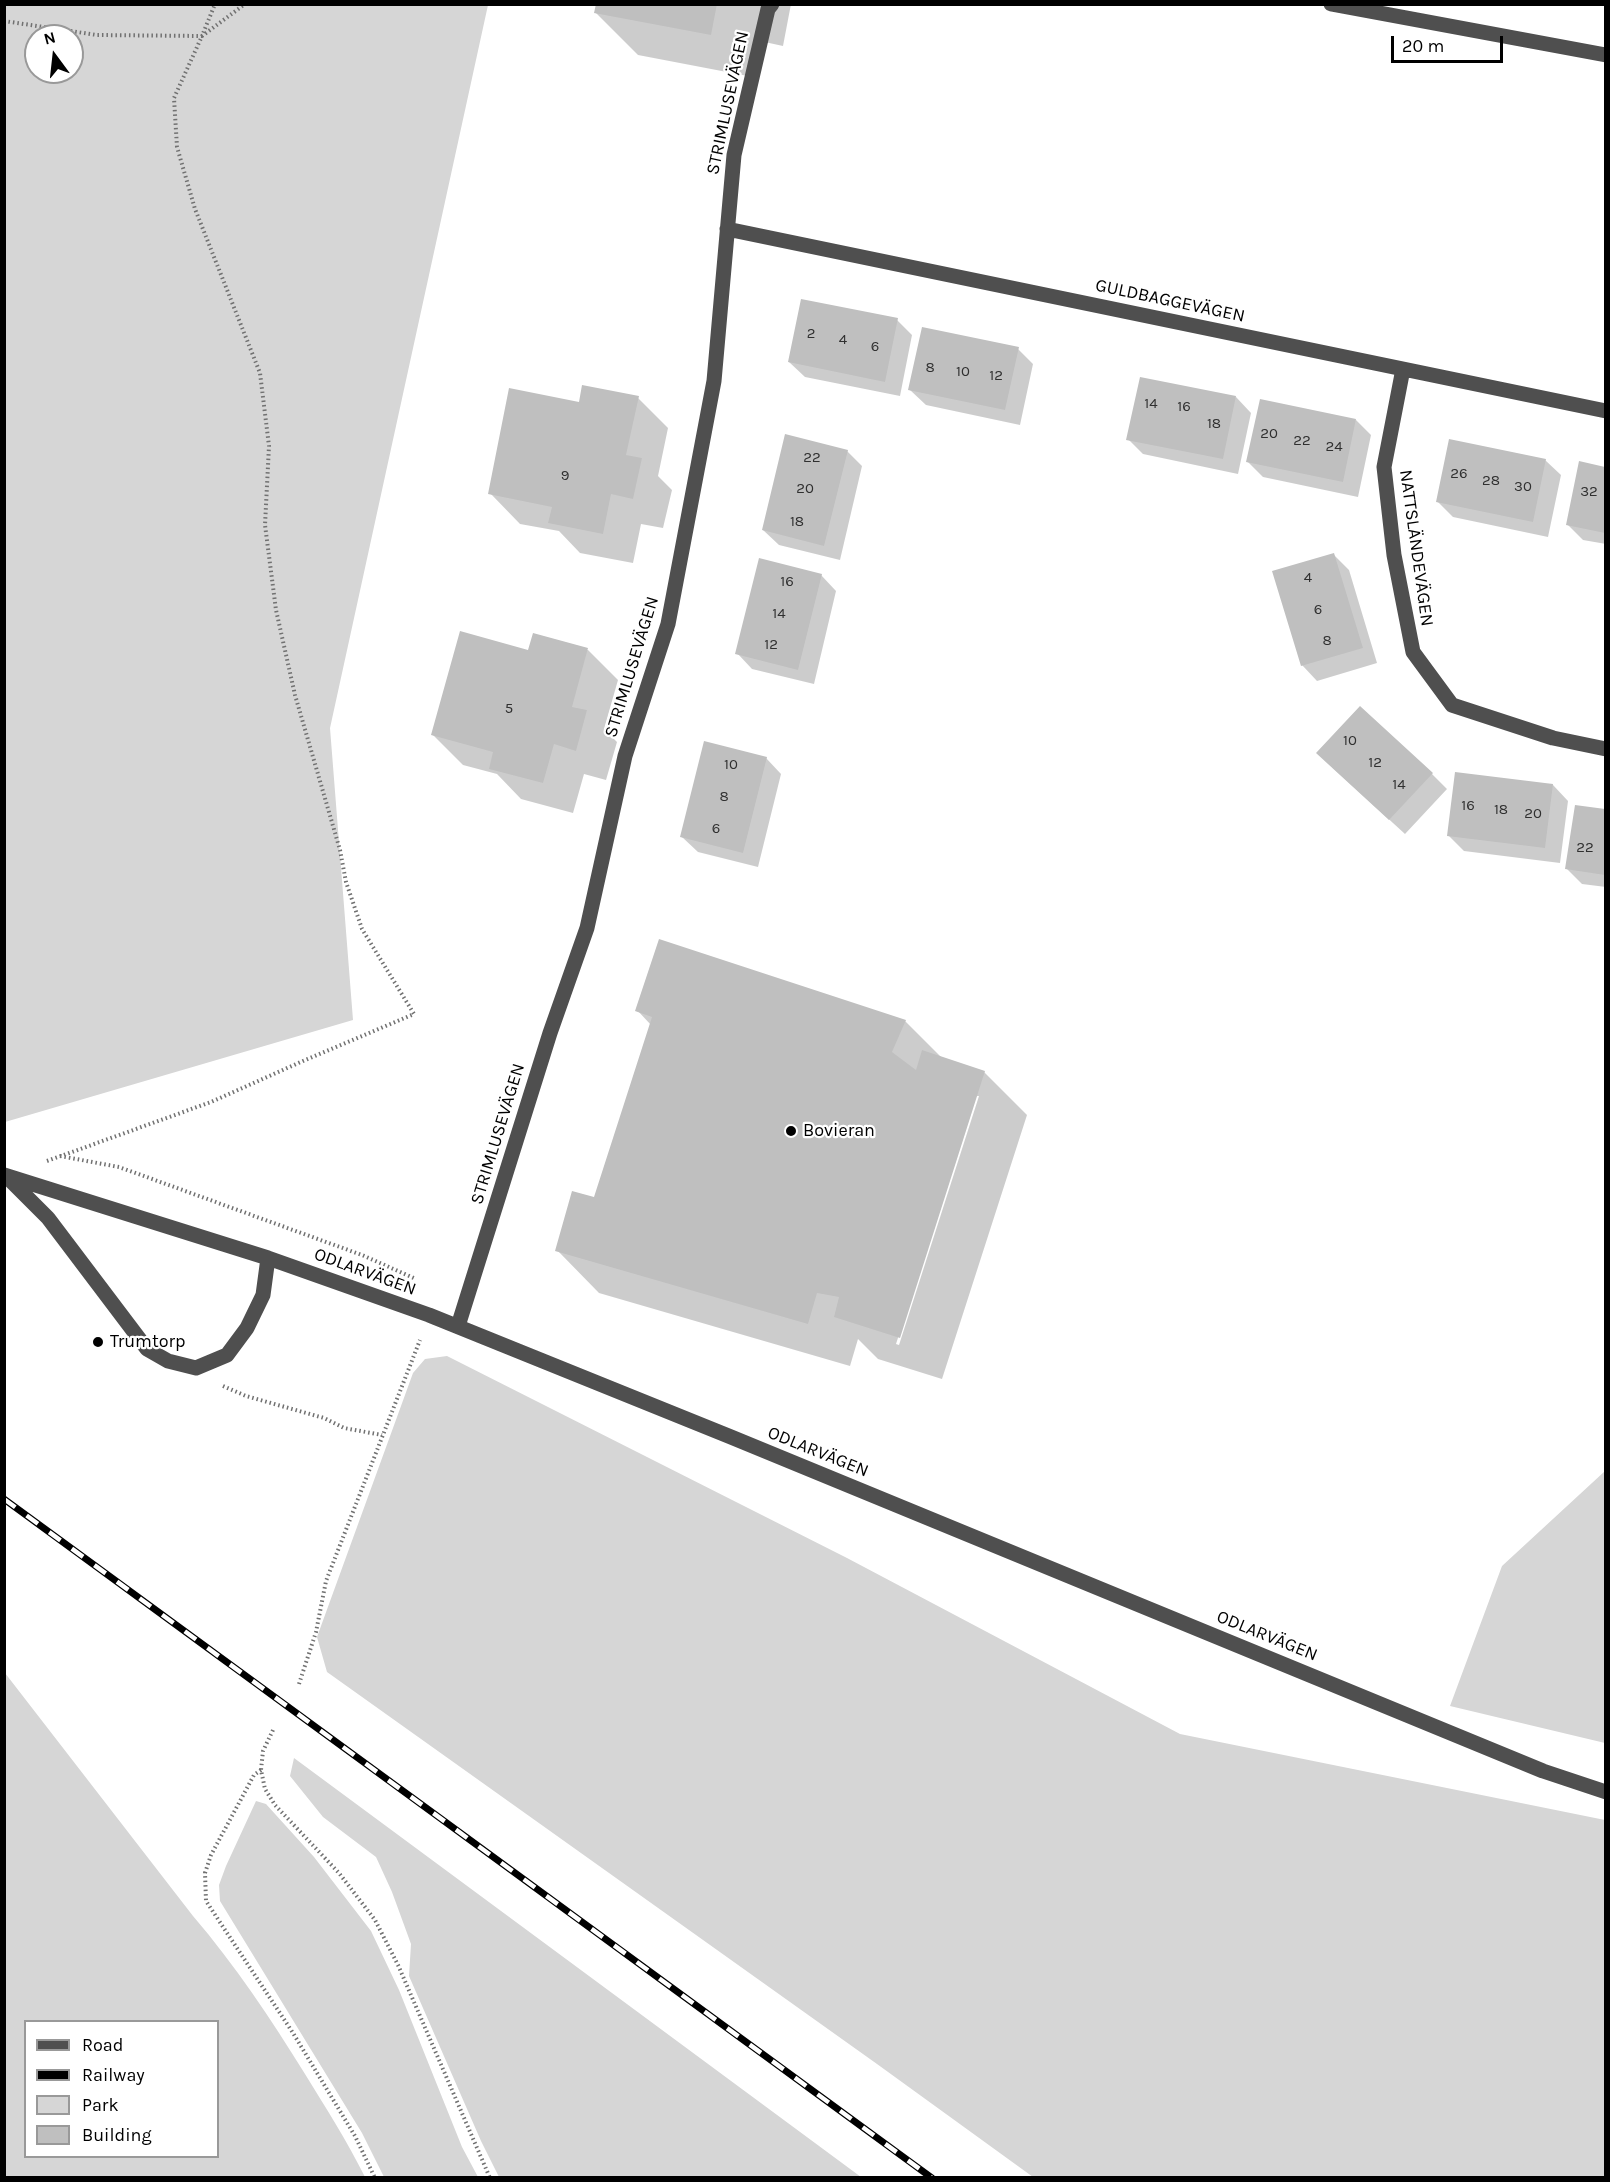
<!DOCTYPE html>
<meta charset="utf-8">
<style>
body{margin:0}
#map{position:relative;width:1610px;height:2182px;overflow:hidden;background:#fff;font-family:Karla,sans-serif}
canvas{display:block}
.frame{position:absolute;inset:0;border:6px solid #000;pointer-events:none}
.legend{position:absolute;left:24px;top:2020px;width:195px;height:138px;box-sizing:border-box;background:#fff;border:2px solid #999;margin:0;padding:8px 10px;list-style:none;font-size:18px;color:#000}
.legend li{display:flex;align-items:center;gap:12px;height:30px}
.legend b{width:30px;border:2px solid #999}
.north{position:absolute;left:24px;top:24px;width:60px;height:60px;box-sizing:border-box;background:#fff;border:2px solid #999;border-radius:50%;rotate:345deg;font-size:16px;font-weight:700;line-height:24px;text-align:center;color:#000}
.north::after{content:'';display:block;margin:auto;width:21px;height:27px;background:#000;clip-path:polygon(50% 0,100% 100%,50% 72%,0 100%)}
.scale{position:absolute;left:1391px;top:36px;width:112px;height:27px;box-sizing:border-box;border:3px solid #000;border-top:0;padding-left:8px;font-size:18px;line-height:21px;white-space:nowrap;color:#000;-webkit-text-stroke:4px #fff;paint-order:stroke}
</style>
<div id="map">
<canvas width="1610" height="2182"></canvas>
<div class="frame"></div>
<ul class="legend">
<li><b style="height:8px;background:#4f4f4f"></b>Road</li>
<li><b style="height:8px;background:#000"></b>Railway</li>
<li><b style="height:16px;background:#d6d6d6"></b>Park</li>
<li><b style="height:16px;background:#bfbfbf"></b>Building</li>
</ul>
<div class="north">N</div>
<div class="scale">20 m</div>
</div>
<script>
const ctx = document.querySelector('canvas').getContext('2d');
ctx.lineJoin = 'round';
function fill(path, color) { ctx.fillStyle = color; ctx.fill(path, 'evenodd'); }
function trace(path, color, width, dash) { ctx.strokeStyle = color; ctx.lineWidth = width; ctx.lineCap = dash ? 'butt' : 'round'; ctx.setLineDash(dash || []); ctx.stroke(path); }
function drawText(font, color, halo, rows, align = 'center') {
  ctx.font = font + ' Karla,sans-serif'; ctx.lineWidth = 4.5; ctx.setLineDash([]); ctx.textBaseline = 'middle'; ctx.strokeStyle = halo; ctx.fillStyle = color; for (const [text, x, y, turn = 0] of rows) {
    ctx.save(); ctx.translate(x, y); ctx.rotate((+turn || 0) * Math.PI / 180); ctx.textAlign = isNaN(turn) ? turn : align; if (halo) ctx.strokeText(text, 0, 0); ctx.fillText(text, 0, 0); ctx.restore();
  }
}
const green = new Path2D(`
 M 5,4 L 488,5 L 330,728 L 353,1020 L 5,1122 ZM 36,36 L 72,36 L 72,72 L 36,72 Z
 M 447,1356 L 847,1558 L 1180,1734 L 1605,1820 L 1605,2177 L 1033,2177 L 877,2064 L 327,1672 L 317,1637 L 413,1373 L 425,1359 Z
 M 1605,1471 L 1605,1743 L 1450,1706 L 1502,1566 Z
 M 5,1673 L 193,1916 C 235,1965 271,2019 305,2074 C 326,2108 347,2141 365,2177 L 5,2177 ZM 26,2022 L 218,2022 L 218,2156 L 26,2156 Z
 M 294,1758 L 861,2177 L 499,2177 L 481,2141 L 409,1976 L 411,1944 L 392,1892 L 376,1857 L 323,1817 L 290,1776 Z
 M 256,1801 L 266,1804 L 314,1857 L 371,1931 L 399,1990 L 462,2147 L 478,2177 L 384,2177 L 362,2133 L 220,1901 L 219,1885 L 226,1866 Z`);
const shadow = new Path2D(`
 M 597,4 L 791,4 L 783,46 L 760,41 L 753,77 L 638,55 L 596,13 Z
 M 897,320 L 912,335 L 900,396 L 805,377 L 789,362 Z
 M 1018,349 L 1033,364 L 1020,425 L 926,405 L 910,390 Z
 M 1236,397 L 1251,413 L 1238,474 L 1143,454 L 1128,439 Z
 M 638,398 L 668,428 L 658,476 L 672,490 L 663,528 L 641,524 L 633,563 L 580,553 L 559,531 L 520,524 L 490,493 L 580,404 Z
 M 1356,420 L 1371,435 L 1358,497 L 1263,477 L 1248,462 Z
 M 847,451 L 862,466 L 840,560 L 779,545 L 763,530 Z
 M 1545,460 L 1561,475 L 1548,537 L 1453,517 L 1438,502 Z
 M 1580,463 L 1606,468 L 1606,544 L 1583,540 L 1567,524 Z
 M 1334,555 L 1349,570 L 1377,663 L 1317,681 L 1302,665 Z
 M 821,575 L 836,591 L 814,684 L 752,669 L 737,653 Z
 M 588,650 L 618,680 L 604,729 L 617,742 L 606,780 L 584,774 L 573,813 L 521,799 L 497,774 L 463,765 L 432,734 L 529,652 Z
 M 766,758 L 781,774 L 758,867 L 698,852 L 682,837 Z
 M 1333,768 L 1432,774 L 1447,789 L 1405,834 Z
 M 1553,785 L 1568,801 L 1560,863 L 1464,851 L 1449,836 Z
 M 1577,806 L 1606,811 L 1606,887 L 1582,884 L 1566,868 Z
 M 637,1010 L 905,1021 L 942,1058 L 984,1072 L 1027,1115 L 942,1379 L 878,1359 L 858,1339 L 850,1366 L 599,1293 L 557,1250 L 595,1199 L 651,1025 ZM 976,1096 L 979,1096 L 899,1345 L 896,1344 Z`);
const building = new Path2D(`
 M 596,4 L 717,4 L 711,35 L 594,13 Z
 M 801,299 L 898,318 L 885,382 L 788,362 Z
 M 922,327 L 1019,347 L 1005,410 L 908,390 Z
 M 1140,377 L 1236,396 L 1223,459 L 1126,440 Z
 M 582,385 L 639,396 L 626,455 L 642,458 L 633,499 L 611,494 L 603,534 L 548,523 L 552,507 L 488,494 L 509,388 L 579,402 Z
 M 1260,399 L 1356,419 L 1343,482 L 1246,462 Z
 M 785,434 L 848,450 L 824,546 L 762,530 Z
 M 1449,439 L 1546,459 L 1533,522 L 1436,502 Z
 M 1579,461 L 1605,467 L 1605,533 L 1566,525 Z
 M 1334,553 L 1363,648 L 1301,666 L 1272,571 Z
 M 759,558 L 822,574 L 798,670 L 735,654 Z
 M 460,631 L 528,650 L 533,633 L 588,648 L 572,707 L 587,710 L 576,751 L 554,744 L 543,783 L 489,769 L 493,752 L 431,735 Z
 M 1360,706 L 1433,773 L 1389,820 L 1316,753 Z
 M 704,741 L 767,757 L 743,853 L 680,837 Z
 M 1455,772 L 1553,784 L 1545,848 L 1447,836 Z
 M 1575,805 L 1605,809 L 1605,875 L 1565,869 Z
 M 659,939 L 906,1020 L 892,1052 L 916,1070 L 922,1050 L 985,1071 L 900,1338 L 834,1317 L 839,1297 L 817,1293 L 808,1324 L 555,1251 L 572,1191 L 594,1197 L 652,1017 L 635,1011 Z`);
const path = new Path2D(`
 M 4,21 L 97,35 L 202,36 L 215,4
 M 60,1156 L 119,1167 L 362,1255 L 416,1279
 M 47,1161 L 211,1102 L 303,1061 L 414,1014 L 362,929 L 346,882 L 340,850 L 295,695 L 276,610 L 265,525 L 269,446 L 260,373 L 195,209 L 177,147 L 174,98 L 202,36 L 245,4
 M 223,1386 L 246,1396 L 324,1418 L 344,1428 L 382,1435
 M 299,1684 L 316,1632 L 326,1581 L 420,1340
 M 273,1730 L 263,1751 L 261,1770 L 265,1789 L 275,1805 L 339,1873 L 375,1920 L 398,1965 L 490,2178
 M 261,1770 L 254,1775 L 211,1855 L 205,1873 L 206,1901 L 293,2033 L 355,2136 L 375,2178`);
const minor = new Path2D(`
 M 1331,4 L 1606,55
 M 727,229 L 1606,411
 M 1403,369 L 1384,467 L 1394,555 L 1413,652 L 1452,705 L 1553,738 L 1606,749
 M 4,1175 L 268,1258 L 429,1315 L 731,1437 L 1543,1771 L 1606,1792
 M 7,1177 L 48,1218 L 147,1349 L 168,1361 L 196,1368 L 227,1355 L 247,1328 L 263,1295 L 268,1258
 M 458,1326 L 550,1033 L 587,928 L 625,756 L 668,624 L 714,381 L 734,155 L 768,9 L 772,4`);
const rail = new Path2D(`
 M 4,1499 L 932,2178`);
const markers = [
 [791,1131,6,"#000"],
 [98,1342,6,"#000"]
];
const numberNames = [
 ["2",811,334],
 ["4",843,340],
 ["6",875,347],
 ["8",930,368],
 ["10",963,372],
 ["12",996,376],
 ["14",1151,404],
 ["16",1184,407],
 ["18",1214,424],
 ["20",1269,434],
 ["22",1302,441],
 ["24",1334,447],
 ["22",812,458],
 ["26",1459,474],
 ["9",565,476],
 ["28",1491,481],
 ["30",1523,487],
 ["20",805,489],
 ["32",1589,492],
 ["18",797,522],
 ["4",1308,578],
 ["16",787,582],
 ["6",1318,610],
 ["14",779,614],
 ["8",1327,641],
 ["12",771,645],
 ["5",509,709],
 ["10",1350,741],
 ["12",1375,763],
 ["10",731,765],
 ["14",1399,785],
 ["8",724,797],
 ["16",1468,806],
 ["18",1501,810],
 ["20",1533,814],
 ["6",716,829],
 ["22",1585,848]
];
const streetNames = [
 ["STRIMLUSEVÄGEN",728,103,-78],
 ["GULDBAGGEVÄGEN",1170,301,12],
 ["NATTSLÄNDEVÄGEN",1416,548,82],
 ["STRIMLUSEVÄGEN",632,667,-73],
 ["STRIMLUSEVÄGEN",498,1134,-73],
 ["ODLARVÄGEN",365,1272,20],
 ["ODLARVÄGEN",818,1452,22],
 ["ODLARVÄGEN",1267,1636,22]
];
const poiNames = [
 ["Bovieran",803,1131],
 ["Trumtorp",110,1342]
];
fill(green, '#d6d6d6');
fill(shadow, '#0003');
fill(building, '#bfbfbf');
trace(path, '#717171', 4, [1.5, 3]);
trace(minor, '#4f4f4f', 15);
trace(rail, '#000', 7);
trace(rail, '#fff', 4.5, [14]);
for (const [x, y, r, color] of markers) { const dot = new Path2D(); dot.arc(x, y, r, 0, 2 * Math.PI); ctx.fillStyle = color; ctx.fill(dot); trace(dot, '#fff', 2); }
drawText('15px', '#303030', null, numberNames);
drawText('18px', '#000', '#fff', streetNames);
drawText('18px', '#000', '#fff', poiNames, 'left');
</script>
